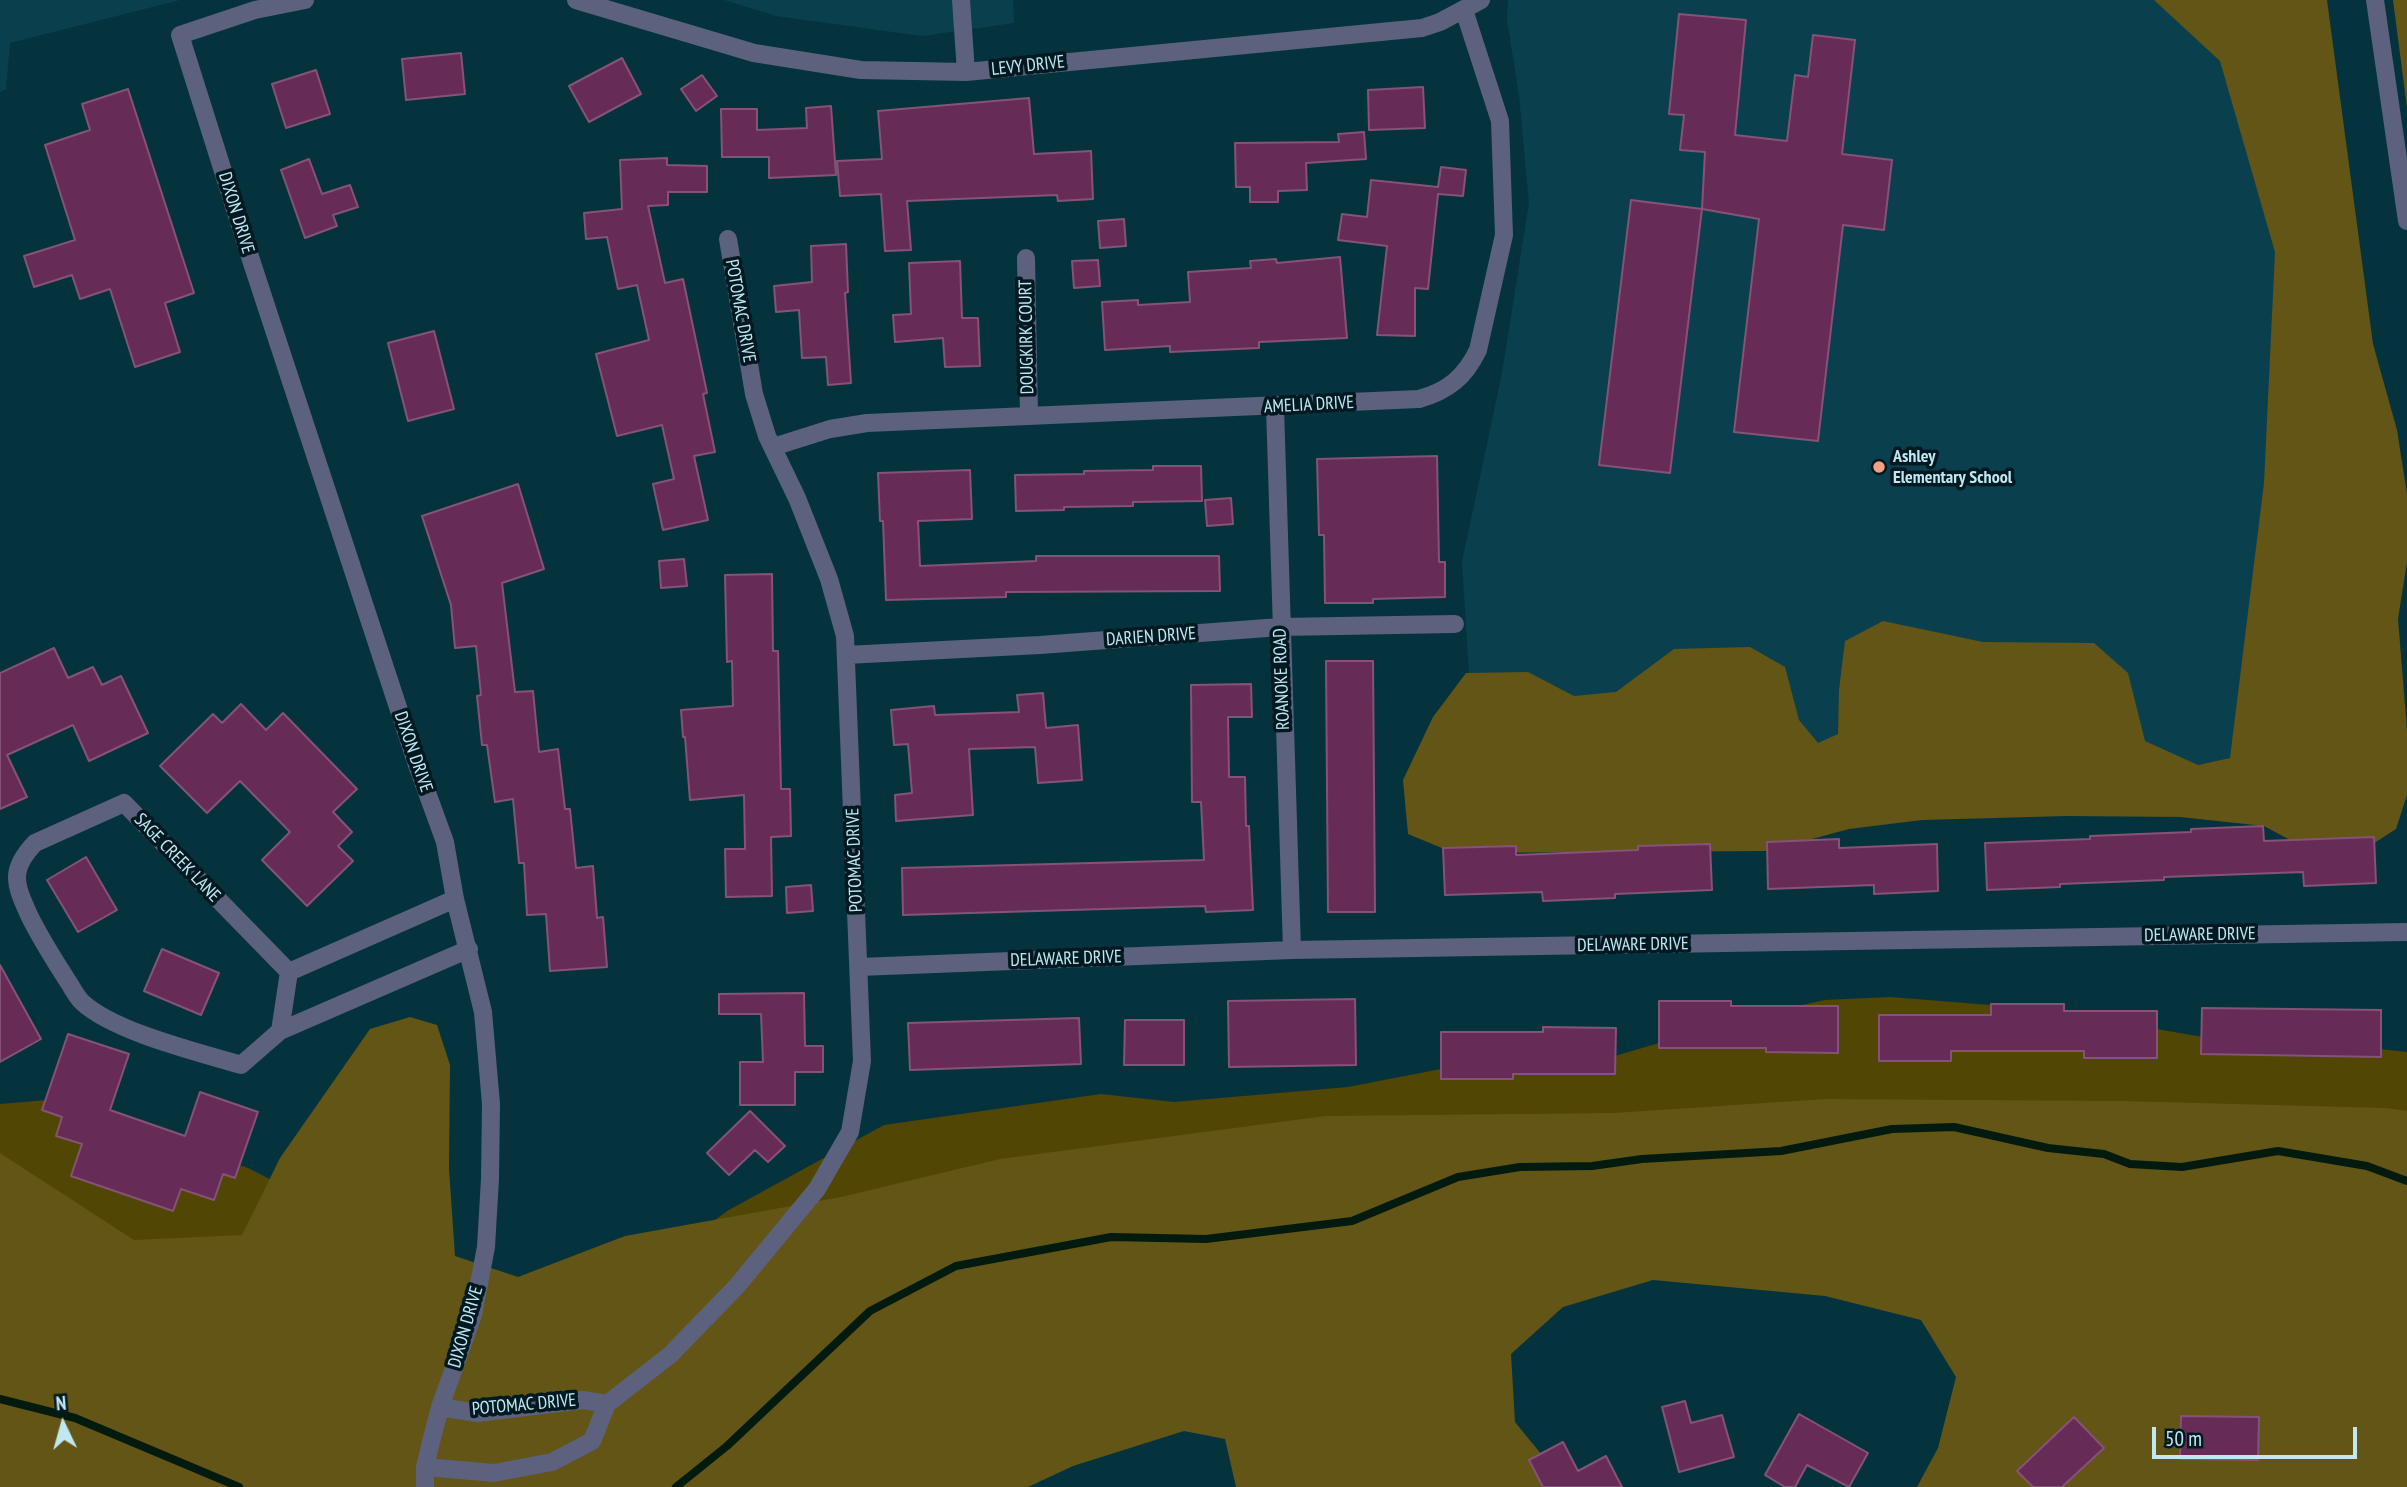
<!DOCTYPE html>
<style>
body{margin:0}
#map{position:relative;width:2407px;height:1487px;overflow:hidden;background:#04333e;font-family:"PT Sans Narrow",sans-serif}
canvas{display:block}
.north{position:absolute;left:28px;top:1389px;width:70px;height:70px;-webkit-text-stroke:5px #011920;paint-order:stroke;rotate:355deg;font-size:19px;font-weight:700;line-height:28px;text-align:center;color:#c1e7f2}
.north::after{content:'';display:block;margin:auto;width:24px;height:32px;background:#c1e7f2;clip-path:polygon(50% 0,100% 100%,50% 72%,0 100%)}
.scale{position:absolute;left:2152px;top:1427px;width:205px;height:32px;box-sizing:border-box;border:4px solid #c1e7f2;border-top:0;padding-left:9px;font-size:21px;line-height:24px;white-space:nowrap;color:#c1e7f2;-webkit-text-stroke:5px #011920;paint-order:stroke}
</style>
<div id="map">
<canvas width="2407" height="1487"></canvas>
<div class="north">N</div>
<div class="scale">50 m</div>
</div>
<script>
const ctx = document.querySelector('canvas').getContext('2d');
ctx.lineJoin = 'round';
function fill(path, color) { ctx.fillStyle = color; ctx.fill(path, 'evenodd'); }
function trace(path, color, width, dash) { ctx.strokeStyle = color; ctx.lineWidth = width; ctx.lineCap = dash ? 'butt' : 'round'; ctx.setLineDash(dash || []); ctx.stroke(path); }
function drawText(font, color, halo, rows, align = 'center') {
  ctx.font = font + ' "PT Sans Narrow",sans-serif'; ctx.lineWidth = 7; ctx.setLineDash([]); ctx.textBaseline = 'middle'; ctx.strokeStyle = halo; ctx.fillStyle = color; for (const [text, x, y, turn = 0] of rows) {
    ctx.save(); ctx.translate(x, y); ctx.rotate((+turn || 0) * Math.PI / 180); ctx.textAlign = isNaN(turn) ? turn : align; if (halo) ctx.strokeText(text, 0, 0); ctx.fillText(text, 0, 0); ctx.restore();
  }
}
const built = new Path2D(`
 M 0,0 L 180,0 L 10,43 L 6,89 L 0,92 Z
 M 724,0 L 1013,0 L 1014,23 L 922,36 L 776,16 Z
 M 1508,0 L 2244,0 L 2288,261 L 2263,717 L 2230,758 L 2198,765 L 1475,768 L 1462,562 L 1502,373 L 1529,203 L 1519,95 L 1507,20 Z`);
const green = new Path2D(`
 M 1890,997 L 2041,1009 L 2203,1037 L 2281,1038 L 2407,1052 L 2407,1326 L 1754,1247 L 0,1487 L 0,1104 L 47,1100 L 248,1168 L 319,1204 L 382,1249 L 612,1298 L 727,1211 L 884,1125 L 1101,1094 L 1174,1102 L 1348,1087 L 1441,1069 L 1615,1056 L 1747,1017 L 1825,1000 Z`);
const forest = new Path2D(`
 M 2154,0 L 2327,0 L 2373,344 L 2397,430 L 2407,494 L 2407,562 L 2398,619 L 2407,730 L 2407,795 L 2396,829 L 2365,849 L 2305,848 L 2264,826 L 2180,817 L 2067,816 L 1922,820 L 1849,829 L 1768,851 L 1454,853 L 1408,834 L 1403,780 L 1433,717 L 1466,673 L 1528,672 L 1574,696 L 1616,692 L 1674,649 L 1750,647 L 1785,667 L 1799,720 L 1818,743 L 1838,734 L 1839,690 L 1845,641 L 1883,621 L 1983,642 L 2094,643 L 2128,673 L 2145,741 L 2198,765 L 2230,758 L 2264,483 L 2275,252 L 2220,61 Z
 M 2393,0 L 2407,0 L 2407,108 Z
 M 410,1017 L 437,1025 L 450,1065 L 449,1169 L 455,1256 L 518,1277 L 625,1236 L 841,1197 L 1000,1159 L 1325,1116 L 1614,1113 L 1825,1099 L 2122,1101 L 2386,1108 L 2407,1111 L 2407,1487 L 1917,1487 L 1938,1448 L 1956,1377 L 1921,1320 L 1825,1296 L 1653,1280 L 1563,1307 L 1511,1354 L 1515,1422 L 1568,1487 L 1236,1487 L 1225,1439 L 1184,1431 L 1073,1466 L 1028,1487 L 0,1487 L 0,1153 L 134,1240 L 242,1235 L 280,1158 L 370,1029 Z`);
const stream = new Path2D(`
 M 0,1399 L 75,1418 L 239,1487
 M 676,1487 L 727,1446 L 870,1311 L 956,1266 L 1111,1237 L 1206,1239 L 1352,1221 L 1458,1177 L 1520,1167 L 1592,1166 L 1642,1159 L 1781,1151 L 1892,1129 L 1954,1127 L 2048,1148 L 2104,1154 L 2130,1164 L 2182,1167 L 2278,1151 L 2367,1166 L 2407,1181`);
const building = new Path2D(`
 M 1679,14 L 1746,20 L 1735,135 L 1787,141 L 1795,75 L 1808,77 L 1813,35 L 1855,40 L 1842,154 L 1892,160 L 1884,230 L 1843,225 L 1818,441 L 1734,432 L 1759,219 L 1702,209 L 1705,152 L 1680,150 L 1684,115 L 1669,114 Z
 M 461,53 L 465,94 L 406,100 L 402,59 Z
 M 622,58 L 641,94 L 589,122 L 569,86 Z
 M 316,70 L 330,114 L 286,128 L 272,84 Z
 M 702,75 L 717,96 L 696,111 L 681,89 Z
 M 1423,87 L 1425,128 L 1369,130 L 1368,90 Z
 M 128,89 L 194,293 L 165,303 L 180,352 L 135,367 L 110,289 L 80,299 L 72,275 L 34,287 L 24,256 L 75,240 L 45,145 L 90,130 L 82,104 Z
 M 1029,98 L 1034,154 L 1091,151 L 1093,199 L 1058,201 L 1057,195 L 907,201 L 911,250 L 885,251 L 881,194 L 840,196 L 837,161 L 882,159 L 878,111 Z
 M 831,106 L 836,175 L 769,178 L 769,157 L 722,157 L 721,109 L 757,109 L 757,130 L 807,128 L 806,108 Z
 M 1364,132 L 1366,159 L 1306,163 L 1307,190 L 1278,191 L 1278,202 L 1250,202 L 1250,187 L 1236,187 L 1235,143 L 1339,142 L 1338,134 Z
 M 667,158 L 667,165 L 707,166 L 707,192 L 668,192 L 668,205 L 648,206 L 665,283 L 683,279 L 707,393 L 703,394 L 715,452 L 694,456 L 708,520 L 663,530 L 653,484 L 674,479 L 662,425 L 617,436 L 596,354 L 649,340 L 637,285 L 618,289 L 607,237 L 586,239 L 584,213 L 622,209 L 620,160 Z
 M 309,159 L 322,194 L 350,185 L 358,207 L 333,215 L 337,226 L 305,238 L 281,170 Z
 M 1441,167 L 1466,170 L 1463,196 L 1438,194 L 1428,289 L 1415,288 L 1415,336 L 1377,335 L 1387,246 L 1338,240 L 1342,214 L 1367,217 L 1371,180 L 1438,187 Z
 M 1631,200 L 1702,209 L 1670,473 L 1599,465 Z
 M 1124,219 L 1126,246 L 1100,248 L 1098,221 Z
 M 846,244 L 848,292 L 845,293 L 851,383 L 828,385 L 826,357 L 802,358 L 799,310 L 776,312 L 774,286 L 812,282 L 811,246 Z
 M 1340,257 L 1347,338 L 1259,342 L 1259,348 L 1170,352 L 1170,346 L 1105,350 L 1102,302 L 1138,300 L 1138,305 L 1190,302 L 1188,272 L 1251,268 L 1250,261 L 1276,259 L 1277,263 Z
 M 1098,260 L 1100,286 L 1074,288 L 1072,261 Z
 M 960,261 L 962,318 L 978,318 L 980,366 L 945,367 L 943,338 L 895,342 L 893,315 L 911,314 L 909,263 Z
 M 434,331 L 454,409 L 408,421 L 388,343 Z
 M 1437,456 L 1439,562 L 1445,562 L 1445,597 L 1373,599 L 1373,603 L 1325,603 L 1324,535 L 1319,535 L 1317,459 Z
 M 1153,466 L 1201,466 L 1202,501 L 1133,502 L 1133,506 L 1064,507 L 1064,510 L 1016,511 L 1015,475 L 1084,474 L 1084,471 L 1153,470 Z
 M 970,470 L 972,519 L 918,521 L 920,566 L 1036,561 L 1036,556 L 1219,556 L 1220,591 L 1006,592 L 1006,597 L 886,600 L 883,521 L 880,521 L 878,473 Z
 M 518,484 L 544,569 L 502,583 L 515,692 L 533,691 L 539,752 L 558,749 L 565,809 L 570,809 L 576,868 L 593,866 L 597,918 L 603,917 L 607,967 L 550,971 L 546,914 L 527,915 L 524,863 L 519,863 L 513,799 L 495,802 L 487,745 L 482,745 L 477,696 L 481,695 L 476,646 L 455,648 L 451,605 L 422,516 Z
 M 1231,498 L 1233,524 L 1207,526 L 1205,500 Z
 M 684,559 L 687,586 L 661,588 L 659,561 Z
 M 772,574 L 773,651 L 778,651 L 781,789 L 790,789 L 791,836 L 771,837 L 772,896 L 726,897 L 725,849 L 745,849 L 744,795 L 690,800 L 685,737 L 683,737 L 681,710 L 733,706 L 732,661 L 727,662 L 725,575 Z
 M 54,648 L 68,678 L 93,667 L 102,685 L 121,676 L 148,733 L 89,761 L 73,725 L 7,755 L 27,797 L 0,809 L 0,673 Z
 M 1326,661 L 1373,661 L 1375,912 L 1328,912 Z
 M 1251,684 L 1252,717 L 1228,717 L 1229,777 L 1245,777 L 1246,826 L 1249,826 L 1253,910 L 1206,912 L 1205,906 L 903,915 L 902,868 L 1204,860 L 1201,802 L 1192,802 L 1191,685 Z
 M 1043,693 L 1046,728 L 1078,725 L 1082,780 L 1038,783 L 1035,747 L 969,749 L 973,815 L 896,821 L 895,795 L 912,793 L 908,744 L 894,745 L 891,710 L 934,706 L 935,715 L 1019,712 L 1017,695 Z
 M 241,704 L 266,730 L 283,713 L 357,789 L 333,812 L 352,832 L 338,846 L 353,861 L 307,906 L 262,860 L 290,832 L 240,781 L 207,813 L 160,766 L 213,714 L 222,723 Z
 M 2263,826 L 2264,841 L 2374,837 L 2376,883 L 2304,886 L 2303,872 L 2164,877 L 2164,880 L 2060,884 L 2060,887 L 1987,890 L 1985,843 L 2090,839 L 2090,836 L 2191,832 L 2191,829 Z
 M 1839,839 L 1839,848 L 1937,844 L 1938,891 L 1874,894 L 1874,885 L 1768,889 L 1767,842 Z
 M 1710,844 L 1712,890 L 1615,894 L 1615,898 L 1543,901 L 1542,892 L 1445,895 L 1443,848 L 1516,846 L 1516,855 L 1638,850 L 1638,846 Z
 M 86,857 L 117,910 L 78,932 L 47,880 Z
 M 811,885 L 813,911 L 787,913 L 786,887 Z
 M 162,949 L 219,973 L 201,1015 L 144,991 Z
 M 0,965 L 41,1039 L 0,1062 Z
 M 804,993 L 805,1046 L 823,1046 L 823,1072 L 795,1072 L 795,1105 L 740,1105 L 740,1062 L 763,1062 L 761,1014 L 719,1014 L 719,994 Z
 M 1355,999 L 1356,1065 L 1229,1067 L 1228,1001 Z
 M 1659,1001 L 1731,1001 L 1731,1006 L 1838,1006 L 1838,1053 L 1766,1052 L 1766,1048 L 1659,1048 Z
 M 1991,1004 L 2064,1004 L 2064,1011 L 2157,1011 L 2157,1058 L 2084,1058 L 2084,1051 L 1951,1051 L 1951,1061 L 1879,1061 L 1879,1015 L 1991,1015 Z
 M 2202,1008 L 2381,1010 L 2381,1057 L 2201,1054 Z
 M 1079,1018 L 1081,1064 L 910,1070 L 908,1023 Z
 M 1125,1020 L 1184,1020 L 1184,1065 L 1124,1065 Z
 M 1543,1027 L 1616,1028 L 1615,1074 L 1513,1074 L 1513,1079 L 1441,1079 L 1441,1032 L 1543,1032 Z
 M 68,1034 L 129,1054 L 110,1110 L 185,1136 L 200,1092 L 258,1112 L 235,1178 L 223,1174 L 214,1200 L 181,1189 L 173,1211 L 71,1176 L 82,1144 L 56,1136 L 62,1117 L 42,1110 Z
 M 750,1111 L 785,1146 L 768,1162 L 755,1150 L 729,1175 L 707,1153 Z
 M 1685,1401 L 1691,1423 L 1722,1415 L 1734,1457 L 1679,1472 L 1662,1407 Z
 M 1799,1414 L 1868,1453 L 1849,1487 L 1807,1465 L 1795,1487 L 1785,1487 L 1765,1475 Z
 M 2181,1416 L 2259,1417 L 2258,1460 L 2180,1459 Z
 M 2074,1417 L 2104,1448 L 2062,1487 L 2033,1487 L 2017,1471 Z
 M 1563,1442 L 1578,1471 L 1606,1456 L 1622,1487 L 1543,1487 L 1529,1460 Z`);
const minor = new Path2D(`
 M 305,0 L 255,10 L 180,35 L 252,263 L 417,765 L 445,842 L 455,899 L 483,1012 L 491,1104 L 490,1179 L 486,1247 L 473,1315 L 440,1407 L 432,1438 L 425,1467 L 425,1487
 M 576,0 L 754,53 L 861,70 L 966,72 L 1422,28 L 1440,22 L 1481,0
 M 961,0 L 966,72
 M 2375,0 L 2407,221
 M 1026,258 L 1029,416
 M 1275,407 L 1292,950
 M 773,447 L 830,429 L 867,423 L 1419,399 C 1448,391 1465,377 1478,350 L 1504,235 L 1500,121 L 1464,10
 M 846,655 L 1040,645 L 1280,627 L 1455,624
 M 859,967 L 1292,950 L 2407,932
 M 289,972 L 455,899
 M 280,1031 L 289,972 L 124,803 L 35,843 C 9,870 15,884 29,915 C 40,938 53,958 67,980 C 72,987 76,996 82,1002 C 114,1032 198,1052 241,1065 L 280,1031 L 469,949
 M 607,1404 L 670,1355 L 737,1286 L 817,1189 L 850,1132 L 862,1061 L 845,636 L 829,579 L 797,498 L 767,436 L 754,394 L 728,239
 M 425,1467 L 494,1473 L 552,1462 L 592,1441 L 607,1404 L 583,1400 L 477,1413 L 440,1407`);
const markers = [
 [1879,467,7,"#f39f85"]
];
const streetNames = [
 ["LEVY DRIVE",1028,66,-6],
 ["DIXON DRIVE",236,213,73],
 ["POTOMAC DRIVE",740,311,80],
 ["DOUGKIRK COURT",1027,337,-91],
 ["AMELIA DRIVE",1309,405,-3],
 ["DARIEN DRIVE",1151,637,-4],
 ["ROANOKE ROAD",1282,679,-92],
 ["DIXON DRIVE",413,752,71],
 ["SAGE CREEK LANE",177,858,46],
 ["POTOMAC DRIVE",855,860,-92],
 ["DELAWARE DRIVE",2200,935,-1],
 ["DELAWARE DRIVE",1633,945,-1],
 ["DELAWARE DRIVE",1066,959,-2],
 ["DIXON DRIVE",466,1327,-74],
 ["POTOMAC DRIVE",524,1405,-5]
];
const poiNames = [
 ["Ashley",1893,457],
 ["Elementary School",1893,478]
];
fill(built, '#0a404d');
fill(green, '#524604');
fill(forest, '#625516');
trace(stream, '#031b0e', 8);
fill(building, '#662c57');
trace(building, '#855377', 2);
trace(minor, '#5c617d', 18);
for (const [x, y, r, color] of markers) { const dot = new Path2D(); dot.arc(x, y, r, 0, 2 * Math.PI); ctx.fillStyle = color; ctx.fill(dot); trace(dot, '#011920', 2.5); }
drawText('18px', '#c1e7f2', '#011920', streetNames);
drawText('bold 18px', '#c1e7f2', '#011920', poiNames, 'left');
</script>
